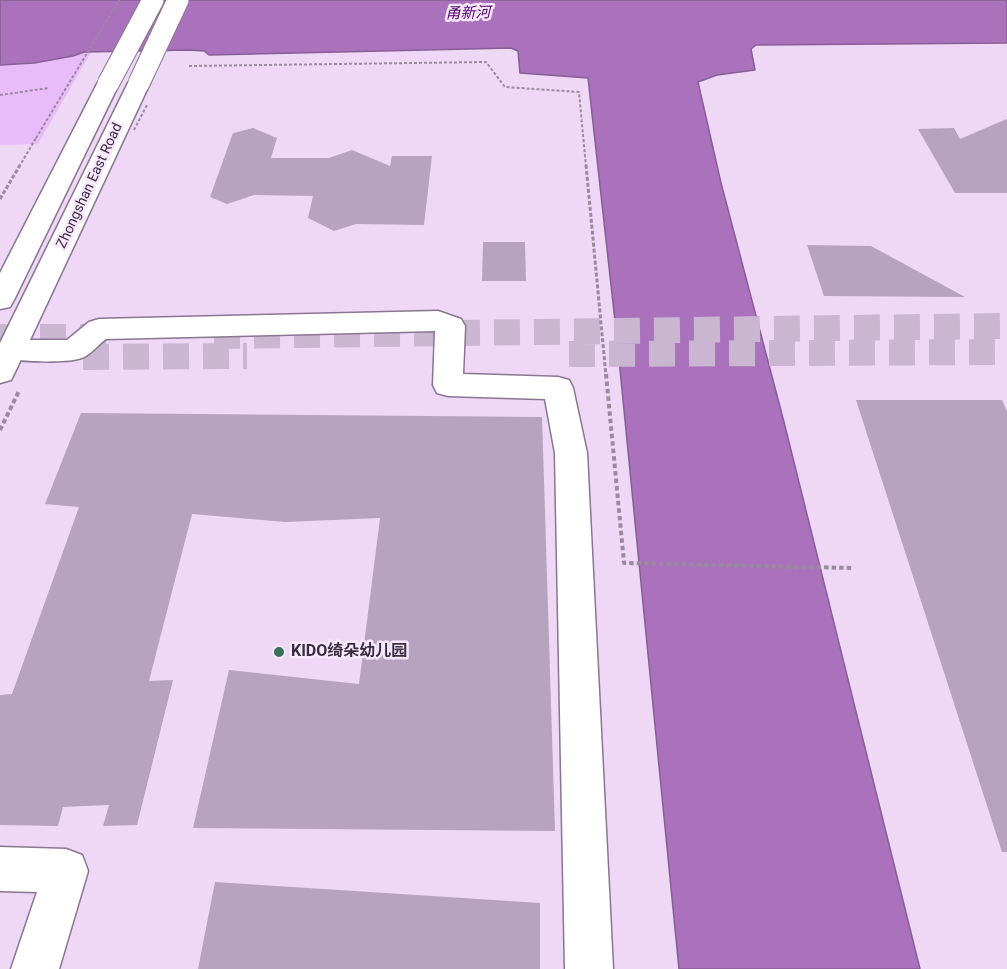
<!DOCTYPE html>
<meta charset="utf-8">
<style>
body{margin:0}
canvas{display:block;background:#eed8f6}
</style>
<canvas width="1007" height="969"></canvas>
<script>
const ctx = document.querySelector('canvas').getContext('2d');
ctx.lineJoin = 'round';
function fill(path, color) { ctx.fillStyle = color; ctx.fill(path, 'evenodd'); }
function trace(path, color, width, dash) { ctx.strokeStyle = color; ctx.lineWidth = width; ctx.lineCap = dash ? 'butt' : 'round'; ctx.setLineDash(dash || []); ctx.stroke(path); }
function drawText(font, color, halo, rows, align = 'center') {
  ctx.font = font + ' Roboto,"Noto Sans SC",sans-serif'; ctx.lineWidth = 5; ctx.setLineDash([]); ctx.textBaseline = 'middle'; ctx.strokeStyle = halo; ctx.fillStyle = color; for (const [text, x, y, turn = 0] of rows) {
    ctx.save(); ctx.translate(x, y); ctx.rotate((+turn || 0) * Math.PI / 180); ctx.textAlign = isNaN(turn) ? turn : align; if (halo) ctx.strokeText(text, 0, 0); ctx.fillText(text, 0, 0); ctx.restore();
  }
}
const green = new Path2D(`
 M 0,0 L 121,0 L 38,144 L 0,145 Z`);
const water = new Path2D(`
 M 0,0 L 1007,0 L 1007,43 L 756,45 L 751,49 L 755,70 L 717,75 L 698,82 L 721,183 L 784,422 L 920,969 L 679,969 L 617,339 L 588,78 L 520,73 L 518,51 L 511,48 L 209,55 L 204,51 L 189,50 L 84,52 L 73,56 L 34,63 L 0,65 Z`);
const building = new Path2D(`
 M 1007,119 L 1007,193 L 955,193 L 918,129 L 954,128 L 960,139 Z
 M 253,128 L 277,138 L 271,158 L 329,158 L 352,150 L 390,166 L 392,156 L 432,156 L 424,225 L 356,224 L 334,231 L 308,218 L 313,196 L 254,195 L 227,204 L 210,197 L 233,133 Z
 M 483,242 L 525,242 L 526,281 L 482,281 Z
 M 807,245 L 871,246 L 965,297 L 824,296 Z
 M 856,400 L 1002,400 L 1007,411 L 1007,852 L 1002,852 Z
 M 81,413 L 542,417 L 555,831 L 193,828 L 229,670 L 359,684 L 380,518 L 285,522 L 192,514 L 149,681 L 173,680 L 137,825 L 103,826 L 109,805 L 63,807 L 58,826 L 0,825 L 0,695 L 12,694 L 79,507 L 45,504 Z
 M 215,882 L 540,903 L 540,969 L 198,969 Z`);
const majorTunnel = new Path2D(`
 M 214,336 L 1007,326
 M 0,337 L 114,337
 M 569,354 L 1007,352
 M 83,357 L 247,356`);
const pathFar2 = new Path2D(`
 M 189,66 L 486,62 L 505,87 L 579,92 L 586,167
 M 0,95 L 49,88
 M 19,167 L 36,138`);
const pathFar1 = new Path2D(`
 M 586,165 L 606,376
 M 0,199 L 20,165`);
const path = new Path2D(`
 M 606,374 L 624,563 L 853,568
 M 0,430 L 19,391`);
const minor = new Path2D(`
 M 438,311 L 461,319 L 465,326 L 463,374 L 558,377 L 569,380 L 573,388 L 587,453 L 613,969 L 565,969 L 555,453 L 545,399 L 448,396 L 437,393 L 433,385 L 435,331 L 106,339 C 99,344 92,353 84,357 C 72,364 12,362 0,356 L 1,343 L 11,340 L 67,340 L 89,322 L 99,319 Z
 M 0,847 L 66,849 L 82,855 L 88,871 L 59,969 L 11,969 L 37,892 L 0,891 Z`);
const major = new Path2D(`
 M 139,77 L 147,78 L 150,83 L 15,372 L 11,380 L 0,383 L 0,343 L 128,83 L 131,78 Z
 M 108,78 L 116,79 L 119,84 L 14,300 L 10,307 L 0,309 L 0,273 L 97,84 L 100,79 Z`);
const pathBridge = new Path2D(`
 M 134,130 L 147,105
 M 36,138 L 119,0`);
const majorBridge = new Path2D(`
 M 139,83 L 178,0
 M 108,84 L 153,0`);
const markers = [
 [279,652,6,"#37725c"]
];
const farStreetnames = [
 ["Zhongshan East Road",90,186,-65]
];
const farWaternames = [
 ["甬新河",468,14,-1]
];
const poiNames = [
 ["KIDO绮朵幼儿园",291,652]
];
fill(green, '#e8bcf8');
fill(water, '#aa72bd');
trace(water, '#885e96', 1.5);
fill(building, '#b7a2bf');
trace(majorTunnel, '#cab6d1', 26, [26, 14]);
trace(minor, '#8a7691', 3);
trace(major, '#8a7691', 3);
trace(pathFar2, '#9a8a9f', 2, [3, 2]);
trace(pathFar1, '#9a8a9f', 3, [4, 2]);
trace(path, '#9a8a9f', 4, [4.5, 3]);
fill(minor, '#fff');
fill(major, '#fff');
trace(majorBridge, '#8a7691', 23, []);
trace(pathBridge, '#9a8a9f', 2, [3, 2]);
trace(majorBridge, '#fff', 21);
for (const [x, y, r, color] of markers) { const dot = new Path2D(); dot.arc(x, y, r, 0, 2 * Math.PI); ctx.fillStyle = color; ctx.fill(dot); trace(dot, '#f9e7ff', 2); }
drawText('14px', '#382f3b', '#f9e7ff', farStreetnames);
drawText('italic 15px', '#520467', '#f9e7ff', farWaternames);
drawText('bold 16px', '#382f3b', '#f9e7ff', poiNames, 'left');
</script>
